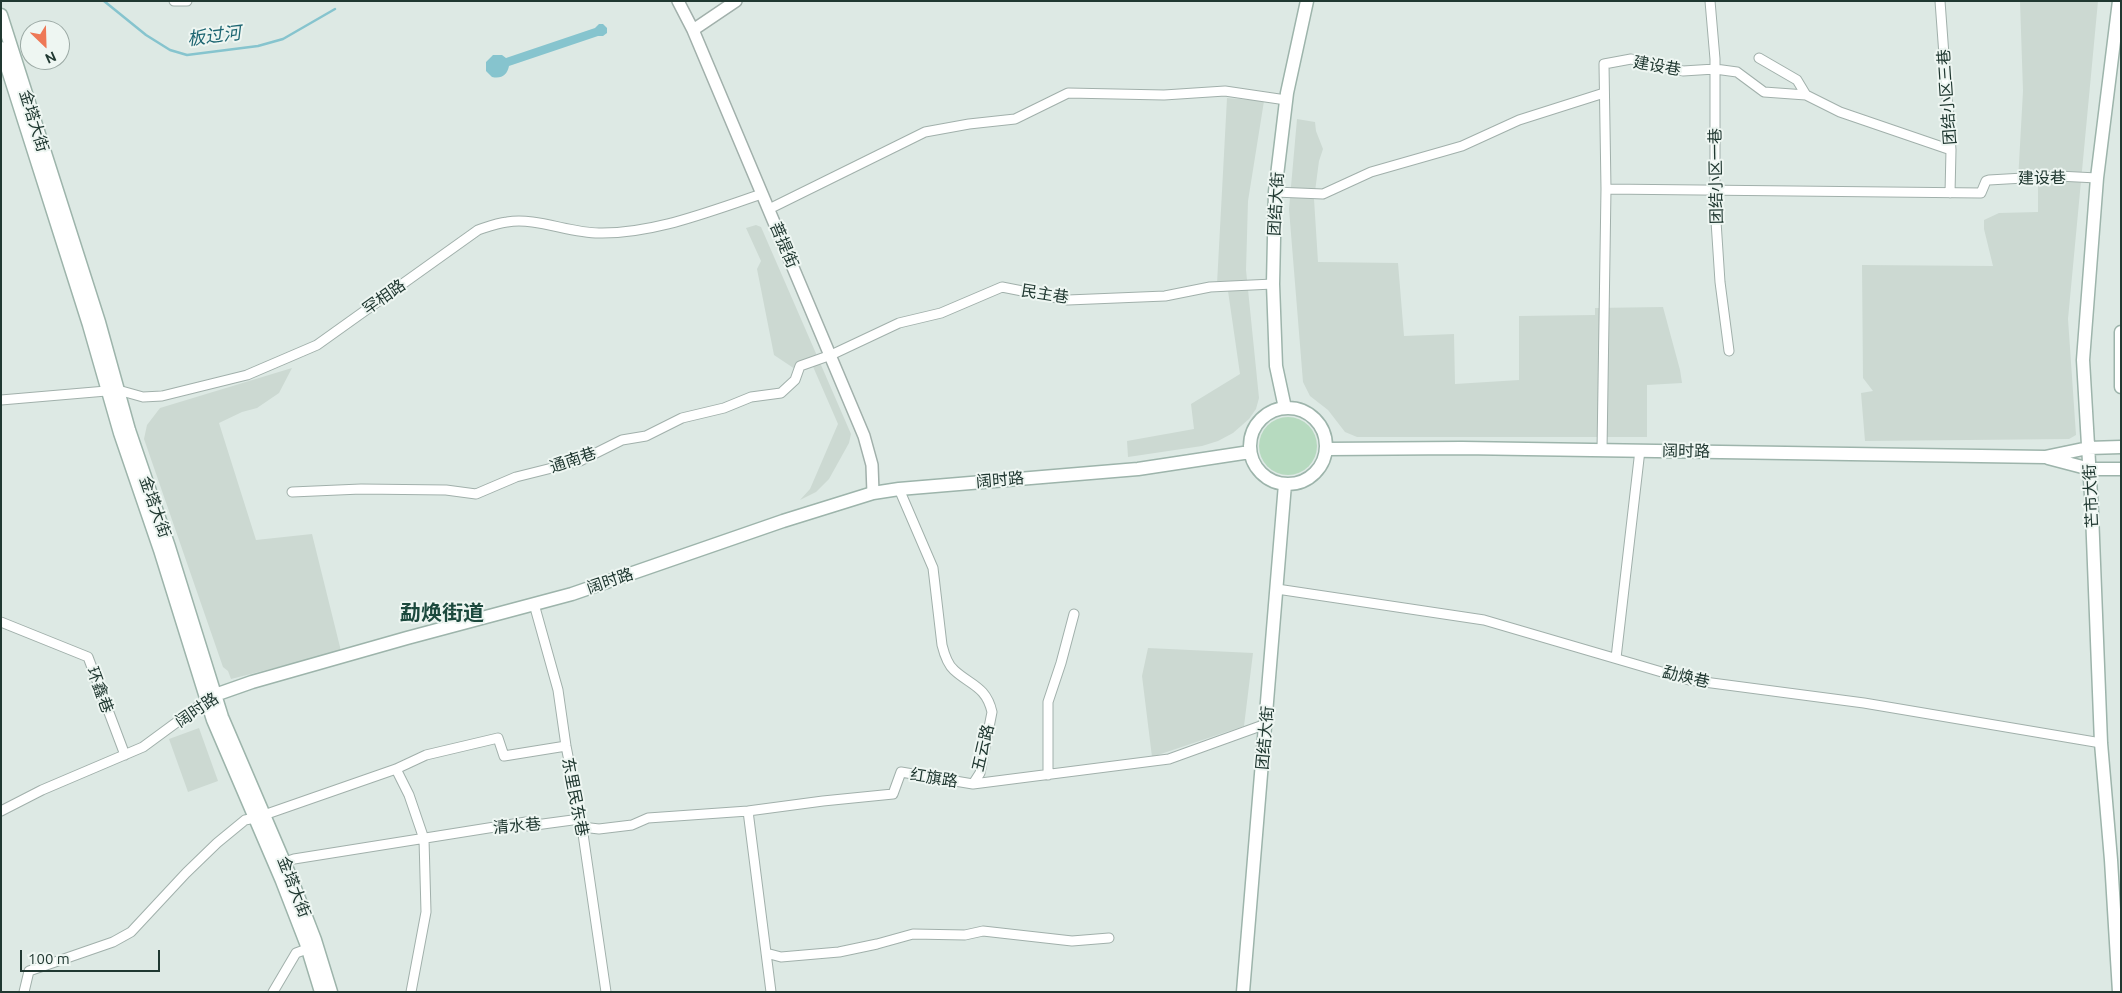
<!DOCTYPE html>
<meta charset="utf-8">
<style>
body{margin:0}
#map{position:relative;width:2122px;height:993px;overflow:hidden;background:#dde9e4;font-family:Ubuntu,sans-serif}
canvas{display:block}
.frame{position:absolute;inset:0;border:2px solid #203831;pointer-events:none}
.north{position:absolute;left:20px;top:20px;width:50px;height:50px;box-sizing:border-box;background:#eef6f2;border:1px solid #9caaa5;border-radius:50%;rotate:156deg;font-size:14px;font-weight:700;line-height:20px;text-align:center;color:#203831}
.north::after{content:'';display:block;margin:auto;width:18px;height:22px;background:#ee7856;clip-path:polygon(50% 0,100% 100%,50% 72%,0 100%)}
.scale{position:absolute;left:20px;top:950px;width:140px;height:22px;box-sizing:border-box;border:2px solid #203831;border-top:0;padding-left:6px;font-size:15px;line-height:18px;white-space:nowrap;color:#203831;-webkit-text-stroke:4px #eef6f2;paint-order:stroke}
</style>
<div id="map">
<canvas width="2122" height="993"></canvas>
<div class="frame"></div>
<div class="north">N</div>
<div class="scale">100 m</div>
</div>
<script>
const ctx = document.querySelector('canvas').getContext('2d');
ctx.lineJoin = 'round';
function fill(path, color) { ctx.fillStyle = color; ctx.fill(path, 'evenodd'); }
function trace(path, color, width, dash) { ctx.strokeStyle = color; ctx.lineWidth = width; ctx.lineCap = dash ? 'butt' : 'round'; ctx.setLineDash(dash || []); ctx.stroke(path); }
function drawText(font, color, halo, rows, align = 'center') {
  ctx.font = font + ' Ubuntu,"Noto Sans SC",sans-serif'; ctx.lineWidth = 4; ctx.setLineDash([]); ctx.textBaseline = 'middle'; ctx.strokeStyle = halo; ctx.fillStyle = color; for (const [text, x, y, turn = 0] of rows) {
    ctx.save(); ctx.translate(x, y); ctx.rotate((+turn || 0) * Math.PI / 180); ctx.textAlign = isNaN(turn) ? turn : align; if (halo) ctx.strokeText(text, 0, 0); ctx.fillText(text, 0, 0); ctx.restore();
  }
}
const built = new Path2D(`
 M 2020,1 L 2098,1 L 2068,319 L 2076,435 L 2069,439 L 1865,441 L 1861,393 L 1873,391 L 1863,378 L 1862,265 L 1993,266 L 1984,229 L 1984,220 L 1999,213 L 2038,212 L 2038,183 L 2018,181 L 2023,91 Z
 M 1227,98 L 1264,101 L 1248,201 L 1246,270 L 1259,398 L 1256,409 L 1249,419 L 1233,433 L 1218,441 L 1202,446 L 1128,457 L 1127,441 L 1194,429 L 1191,404 L 1240,374 L 1227,284 L 1217,284 Z
 M 1297,119 L 1315,122 L 1316,131 L 1323,149 L 1319,161 L 1314,199 L 1318,262 L 1398,263 L 1404,336 L 1454,334 L 1455,384 L 1519,380 L 1519,316 L 1595,315 L 1595,308 L 1663,307 L 1680,370 L 1682,383 L 1647,385 L 1647,437 L 1357,437 L 1345,432 L 1328,410 L 1310,396 L 1303,382 L 1289,209 Z
 M 756,225 L 761,227 L 851,434 L 849,443 L 829,479 L 816,492 L 800,500 L 810,489 L 838,424 L 811,362 L 795,369 L 774,355 L 757,269 L 761,261 L 746,228 Z
 M 292,368 L 279,393 L 257,408 L 242,412 L 219,423 L 256,540 L 312,534 L 341,651 L 231,679 L 228,671 L 223,667 L 144,439 L 147,425 L 160,408 Z
 M 1148,648 L 1253,653 L 1244,726 L 1152,757 L 1142,676 Z
 M 199,728 L 218,781 L 188,792 L 169,739 Z`);
const green = new Path2D(`
 M1259 446a29 29 0 1 1 58 0a29 29 0 1 1-58 0Z`);
const water = new Path2D(`
 M 599,24 L 603,24 L 607,28 L 607,33 L 603,36 L 598,36 L 509,66 C 507,75 502,79 492,77 L 486,71 L 486,62 L 493,55 L 502,55 L 506,58 L 595,28 Z`);
const stream = new Path2D(`
 M 104,1 L 146,35 L 170,50 L 187,55 L 258,46 L 283,39 L 335,9`);
const minor = new Path2D(`
 M 174,1 L 187,1
 M 1710,1 L 1715,59 L 1715,206 L 1720,282 L 1729,351
 M 1940,1 L 1951,150 L 1950,193
 M 1759,58 L 1797,80 L 1806,95
 M 1606,189 L 1981,193 L 1986,181 L 1989,180 L 2058,176 L 2097,178
 M 1275,192 L 1323,194 L 1371,172 L 1462,146 L 1519,120 L 1604,93
 M 769,209 L 925,132 L 969,124 L 1015,119 L 1068,93 L 1164,95 L 1225,91 L 1286,100
 M 1,400 L 118,390 L 143,397 L 162,396 L 247,375 L 317,345 L 478,230 C 487,227 497,223 507,222 C 536,217 569,233 599,233 C 654,234 710,211 762,194
 M 1602,450 L 1606,189 L 1604,64 L 1631,59 L 1683,71 L 1715,69 L 1737,72 L 1764,92 L 1806,95 L 1840,112 L 1951,150
 M 899,489 L 933,568 L 942,645 C 944,653 947,664 954,670 C 970,685 986,686 992,712 L 980,773 L 973,784
 M 292,492 L 361,489 L 446,490 L 476,494 L 516,477 L 580,461 L 622,440 L 646,436 L 682,418 L 724,408 L 751,397 L 781,393 L 795,380 L 800,366 L 831,355 L 899,323 L 941,313 L 1002,287 L 1068,300 L 1165,296 L 1210,287 L 1273,284
 M 1277,589 L 1484,620 L 1689,680 L 1864,703 L 2101,743
 M 534,604 L 558,690 L 566,746 L 582,827 L 606,992
 M 1,622 L 88,657 L 125,755
 M 1616,658 L 1640,450
 M 396,769 L 409,795 L 424,839 L 426,912 L 411,992
 M 1048,775 L 1048,702 L 1061,663 L 1074,614
 M 1,811 L 42,790 L 143,747 L 211,697
 M 748,811 L 771,992
 M 264,815 L 396,769 L 426,755 L 498,738 L 504,756 L 566,746
 M 582,827 L 599,829 L 632,825 L 648,818 L 748,811 L 823,801 L 893,794 L 901,772 L 973,784 L 1169,759 L 1266,724
 M 285,862 L 294,859 L 526,822 L 528,826 L 580,819
 M 766,953 L 781,957 L 839,952 L 877,944 L 913,934 L 965,935 L 983,931 L 1072,941 L 1109,938
 M 24,992 L 29,971 L 113,942 L 131,932 L 186,873 L 217,843 L 245,820 L 255,818
 M 273,992 L 296,953 L 307,949`);
const tertiary = new Path2D(`
 M 678,1 L 693,30 L 864,436 L 872,465 L 873,493
 M 693,30 L 736,1`);
const secondary = new Path2D(`
 M 1,15 L 99,322 L 129,430 L 169,547 L 222,717 L 291,878 L 315,940 L 331,992
 M 1,48 L 89,325 L 120,433 L 160,550 L 213,720 L 282,881 L 306,943 L 321,992
 M 2121,332 L 2121,387
 M1250 446a38 38 0 1 1 76 0a38 38 0 1 1-76 0Z
 M 1285,408 L 1276,366 L 1273,284 L 1275,192 L 1287,93 L 1307,1
 M 1327,449 L 1462,448 L 2045,457 L 2088,448 L 2121,447
 M 2048,458 L 2090,469 L 2121,469
 M 215,695 L 252,682 L 407,638 L 572,594 L 783,521 L 873,493 L 899,489 L 1138,469 L 1250,452
 M 1243,992 L 1285,484
 M 2119,992 L 2111,860 L 2101,743 L 2092,513 L 2083,360 L 2097,178 L 2119,1`);
const streetNames = [
 ["建设巷",1657,66,10],
 ["团结小区三巷",1947,97,-94],
 ["金塔大街",34,121,73],
 ["团结小区一巷",1716,176,-91],
 ["建设巷",2042,178,-1],
 ["团结大街",1276,204,-87],
 ["菩提街",784,245,67],
 ["民主巷",1045,294,9],
 ["罕相路",384,297,-35],
 ["阔时路",1686,451,1],
 ["通南巷",573,460,-19],
 ["阔时路",1000,480,-5],
 ["芒市大街",2091,496,-93],
 ["金塔大街",155,507,71],
 ["阔时路",610,581,-19],
 ["勐焕巷",1686,677,13],
 ["环鑫巷",100,690,70],
 ["阔时路",197,710,-34],
 ["团结大街",1265,738,-85],
 ["五云路",983,748,-77],
 ["红旗路",934,778,9],
 ["东里民东巷",575,797,79],
 ["清水巷",517,826,-5],
 ["金塔大街",294,887,69]
];
const waterNames = [
 ["板过河",214,36,-7]
];
const districtNames = [
 ["勐焕街道",442,613]
];
fill(built, '#ccd9d2');
fill(green, '#b6dabf');
fill(water, '#86c4ce');
trace(stream, '#86c4ce', 2.5);
trace(minor, '#a1b0ab', 11);
trace(tertiary, '#a1b0ab', 14);
trace(secondary, '#9db4ab', 15);
trace(minor, '#fff', 9);
trace(tertiary, '#fff', 11);
trace(secondary, '#fff', 12);
drawText('16px', '#203831', '#eef6f2', streetNames);
drawText('italic 18px', '#1c6571', '#eef6f2', waterNames);
drawText('bold 21px', '#1c493d', '#eef6f2', districtNames);
</script>
